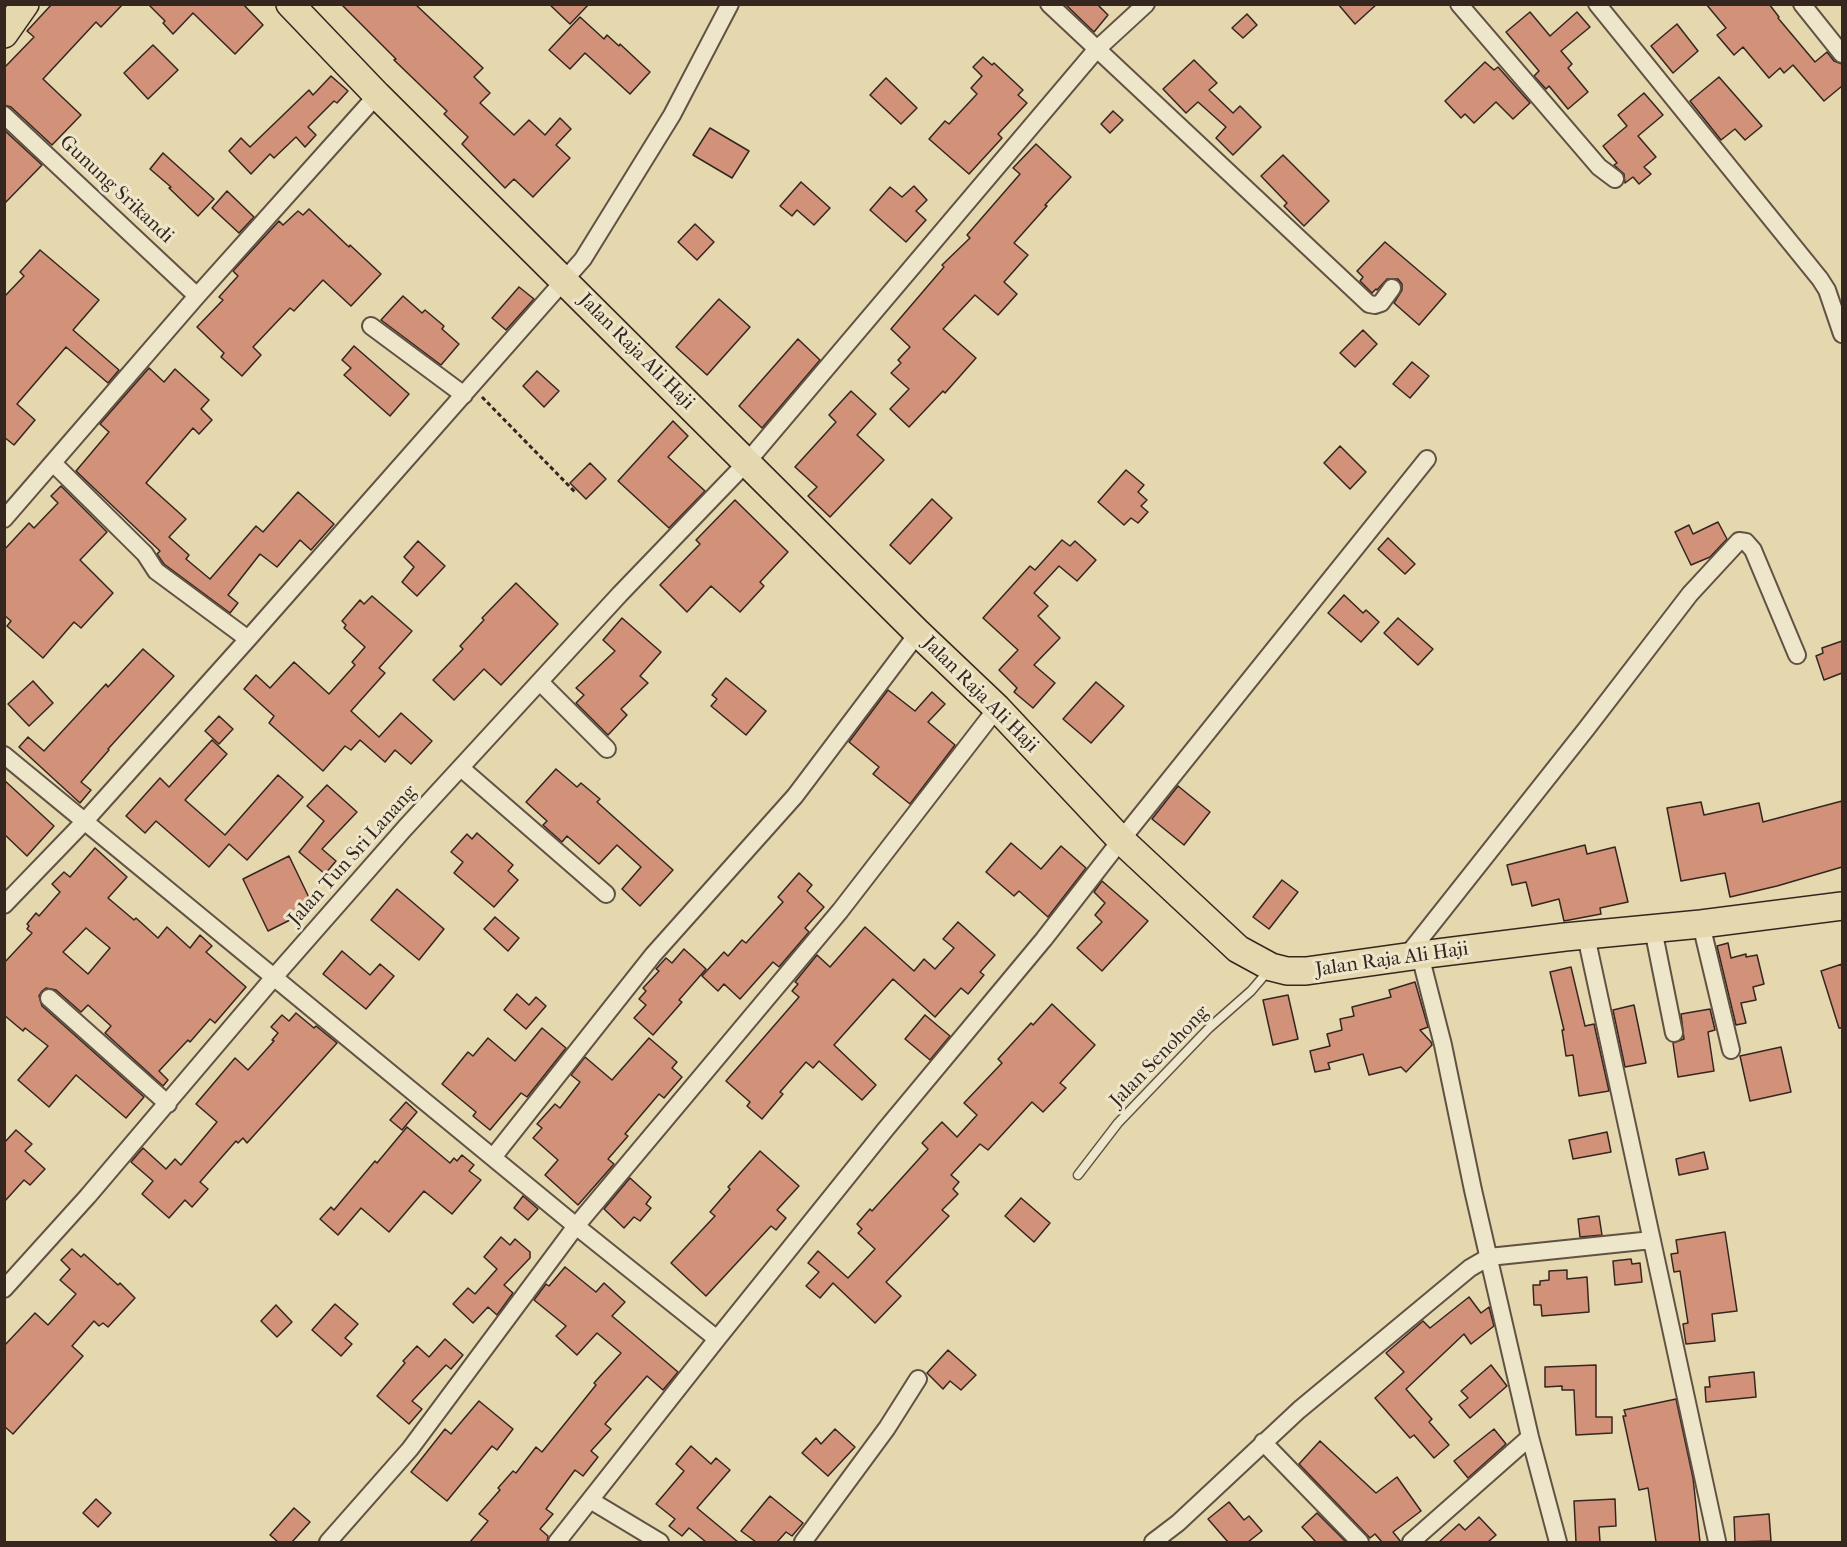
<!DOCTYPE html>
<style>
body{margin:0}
#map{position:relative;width:1847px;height:1547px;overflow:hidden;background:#e5d8af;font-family:"IM FELL French Canon",serif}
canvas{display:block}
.frame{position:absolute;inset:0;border:6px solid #352620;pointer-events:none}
</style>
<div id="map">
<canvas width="1847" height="1547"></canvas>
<div class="frame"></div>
</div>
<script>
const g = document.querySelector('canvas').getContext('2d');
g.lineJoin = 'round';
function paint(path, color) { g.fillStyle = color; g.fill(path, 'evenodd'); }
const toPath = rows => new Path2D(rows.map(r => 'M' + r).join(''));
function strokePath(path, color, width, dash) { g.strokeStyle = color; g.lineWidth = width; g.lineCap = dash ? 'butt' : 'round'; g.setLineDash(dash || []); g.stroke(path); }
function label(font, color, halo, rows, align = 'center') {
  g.font = font + ' "IM FELL French Canon",serif'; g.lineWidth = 6; g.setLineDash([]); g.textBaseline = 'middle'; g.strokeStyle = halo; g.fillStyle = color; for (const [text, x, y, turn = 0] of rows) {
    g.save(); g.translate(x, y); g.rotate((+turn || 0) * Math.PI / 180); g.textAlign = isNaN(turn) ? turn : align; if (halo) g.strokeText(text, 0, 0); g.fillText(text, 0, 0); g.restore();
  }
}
const building = toPath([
 [52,4,123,4,101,27,96,22,43,79,81,115,52,145,11,107,4,105,4,68,34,37,27,31,52,4],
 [148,4,243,4,263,25,235,54,193,13,173,34,163,23,165,21,148,4],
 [341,4,415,4,483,68,474,77,490,93,480,103,514,135,529,120,545,135,560,118,571,129,556,145,570,158,533,197,514,179,505,188,462,144,468,137,444,114,447,111,394,60,396,59,341,4],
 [549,4,589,4,570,24,549,4],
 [1065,4,1097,4,1108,15,1094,32,1065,4],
 [1338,4,1377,4,1355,24,1338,4],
 [1706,4,1769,4,1779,17,1778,18,1815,62,1827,52,1834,61,1842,64,1842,86,1824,101,1793,65,1784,73,1780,68,1769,78,1743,47,1734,55,1717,35,1726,28,1706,4],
 [1530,12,1550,36,1577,12,1590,27,1561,51,1572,64,1568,68,1588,92,1568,109,1549,86,1546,89,1534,76,1539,71,1506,32,1530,12],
 [1247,14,1257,25,1243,38,1232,28,1247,14],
 [580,17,604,39,607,35,619,46,620,44,650,72,630,94,585,53,570,69,549,50,580,17],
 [1677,24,1698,51,1673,73,1651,46,1677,24],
 [153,45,178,70,148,99,124,73,153,45],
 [983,57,992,65,994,63,1023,90,1018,95,1027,103,998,134,1002,138,969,174,929,139,945,121,949,124,977,94,971,88,982,76,973,67,983,57],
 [1194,60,1217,83,1209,90,1233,113,1240,106,1261,127,1233,155,1216,138,1226,127,1198,102,1186,113,1163,89,1194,60],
 [1485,62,1494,70,1498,67,1530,103,1513,119,1496,102,1474,123,1465,114,1461,118,1445,101,1485,62],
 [331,76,348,91,337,103,334,101,308,127,316,135,305,147,296,137,274,158,270,154,251,174,229,151,241,138,250,147,309,90,313,95,331,76],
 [1719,77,1762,126,1745,140,1735,129,1721,140,1690,101,1719,77],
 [886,78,917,108,901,124,870,95,886,78],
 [1644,93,1663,115,1638,136,1656,157,1644,167,1651,174,1639,184,1633,177,1625,183,1624,174,1614,165,1617,163,1603,146,1627,126,1618,115,1644,93],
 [1113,111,1123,120,1110,133,1101,124,1113,111],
 [710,128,749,151,732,178,693,155,710,128],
 [4,130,42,165,4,204,4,130],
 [1036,144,1071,177,1045,205,1047,206,1014,243,1028,255,1004,282,1017,294,998,315,975,295,943,329,976,358,945,393,943,391,909,427,890,409,909,389,891,373,901,363,898,360,910,347,891,329,944,267,942,265,970,238,967,235,1020,174,1013,168,1036,144],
 [163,153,214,199,198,216,169,188,171,187,150,169,163,153],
 [1283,155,1329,201,1304,226,1284,206,1287,203,1261,176,1283,155],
 [801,182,830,208,814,225,797,210,792,216,780,206,801,182],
 [914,186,927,200,916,211,926,220,906,242,870,210,890,187,902,197,914,186],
 [227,191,254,217,239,233,212,208,227,191],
 [309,209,349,247,350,245,381,274,351,306,323,280,294,311,290,308,253,347,261,355,242,376,221,357,224,353,197,327,223,300,219,297,238,276,233,271,279,221,283,225,298,211,303,215,309,209],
 [695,224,714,242,697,260,678,242,695,224],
 [1385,242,1446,294,1419,325,1394,303,1402,290,1402,284,1398,279,1387,279,1377,290,1376,289,1372,293,1360,281,1363,277,1357,271,1385,242],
 [40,250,99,300,73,330,119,370,108,383,66,347,17,404,35,420,14,445,4,437,4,297,24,276,20,272,40,250],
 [519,287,534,299,506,330,492,318,519,287],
 [403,296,422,313,425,310,444,326,442,329,459,344,441,365,381,320,403,296],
 [719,299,750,327,707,375,676,347,719,299],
 [1363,330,1377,344,1355,367,1340,353,1363,330],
 [798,339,820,360,762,428,739,406,798,339],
 [354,346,409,394,390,416,344,375,351,368,342,360,354,346],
 [1412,362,1429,376,1410,398,1393,384,1412,362],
 [149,368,164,382,175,369,209,400,201,409,212,420,199,434,193,428,146,483,186,519,169,537,189,555,186,559,210,579,256,526,263,532,298,492,334,524,311,550,300,540,277,567,260,554,228,595,238,603,230,613,164,564,157,554,160,551,76,471,109,432,100,424,149,368],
 [537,371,559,391,544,407,523,386,537,371],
 [851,391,876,414,857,435,884,460,830,517,808,496,817,487,795,467,836,422,829,415,851,391],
 [673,421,688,436,668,457,705,491,669,528,618,481,673,421],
 [1340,446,1366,472,1350,489,1324,463,1340,446],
 [590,463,606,479,586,499,570,483,590,463],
 [1126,470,1144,485,1138,492,1147,500,1141,506,1148,512,1138,523,1131,518,1124,525,1098,502,1126,470],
 [61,486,107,532,80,560,113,593,81,628,74,622,43,658,7,626,11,621,4,615,4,550,29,523,34,528,58,503,51,496,61,486],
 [932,499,952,518,910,564,890,545,932,499],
 [735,500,788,552,760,582,764,586,740,612,711,586,687,612,660,585,700,544,696,540,735,500],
 [1718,522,1727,539,1710,557,1691,565,1675,532,1689,525,1693,534,1718,522],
 [1388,538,1415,564,1405,574,1378,549,1388,538],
 [1062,540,1070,546,1075,541,1096,560,1077,581,1059,566,1034,593,1048,606,1038,616,1060,638,1034,665,1055,683,1033,708,1014,692,1017,688,999,670,1018,650,983,618,1030,566,1035,570,1062,540],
 [418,541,445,566,417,596,402,582,414,567,404,557,418,541],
 [516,583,558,624,501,685,484,669,454,700,433,680,463,649,460,646,484,620,482,618,516,583],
 [1344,595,1363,613,1366,610,1379,622,1361,642,1328,613,1344,595],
 [372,596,412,631,379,668,385,673,351,711,379,737,401,713,432,741,411,764,395,750,385,762,360,740,351,750,345,746,323,771,269,723,274,716,244,689,256,675,270,688,294,662,329,694,355,665,352,662,365,647,344,628,346,625,342,621,360,600,364,604,372,596],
 [622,618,661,652,640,676,648,683,621,709,627,715,608,735,576,703,584,695,576,688,615,651,603,640,622,618],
 [1398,618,1433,649,1418,665,1384,633,1398,618],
 [1842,641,1842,673,1824,680,1816,656,1823,653,1822,648,1842,641],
 [143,649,174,676,108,749,109,750,81,782,91,790,80,803,19,747,28,737,44,751,106,684,108,687,143,649],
 [726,678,766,711,746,735,711,706,717,699,712,695,726,678],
 [33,681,53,703,29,726,8,704,33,681],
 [1096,682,1124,706,1091,743,1063,719,1096,682],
 [888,690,915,711,932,692,945,704,928,722,955,745,910,804,873,774,879,767,849,742,888,690],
 [219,716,233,729,219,744,205,731,219,716],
 [212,740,227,754,185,800,225,835,278,775,303,797,247,860,229,844,209,867,156,821,145,833,126,816,160,778,169,787,212,740],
 [556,769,577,787,581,783,600,799,597,802,673,870,640,906,622,889,641,867,617,845,599,864,567,836,562,842,543,825,547,821,526,802,556,769],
 [4,780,54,826,27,856,4,834,4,780],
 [327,785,357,812,322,849,336,861,325,874,299,852,324,821,307,806,327,785],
 [1178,786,1210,812,1184,845,1152,819,1178,786],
 [1842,801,1842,867,1777,886,1730,897,1725,873,1681,881,1667,808,1701,802,1704,815,1759,803,1763,822,1842,801],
 [477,833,513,865,508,871,518,880,494,907,454,873,463,862,451,852,467,834,472,839,477,833],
 [1011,843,1041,869,1061,846,1086,868,1048,917,1019,891,1014,896,986,872,1011,843],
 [1585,845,1587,854,1615,847,1628,902,1600,908,1601,914,1564,921,1559,899,1532,906,1526,882,1512,885,1507,865,1585,845],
 [95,848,127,877,108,898,134,920,136,918,158,938,167,927,190,948,200,935,212,946,206,952,246,987,215,1023,210,1019,190,1042,188,1040,159,1071,168,1080,163,1086,105,1033,111,1026,88,1005,81,1012,56,990,46,988,42,991,39,996,42,1006,144,1097,126,1118,76,1075,49,1107,18,1080,48,1046,25,1028,23,1031,4,1015,4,963,32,933,27,929,29,926,27,924,36,913,39,916,60,892,52,884,64,872,70,877,95,848],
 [86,928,110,948,88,974,63,952,86,928],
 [289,856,314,908,268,931,243,879,289,856],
 [799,873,812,885,807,891,824,907,805,928,809,932,779,967,773,962,740,999,724,984,718,991,702,976,724,952,728,956,742,940,746,943,783,902,778,897,799,873],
 [1282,880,1298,892,1269,929,1253,917,1282,880],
 [1102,881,1148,921,1102,971,1077,948,1102,922,1095,915,1105,903,1094,892,1102,881],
 [397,889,444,929,419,960,371,920,397,889],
 [495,917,519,938,508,951,484,929,495,917],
 [958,922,995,955,980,972,984,975,968,994,961,988,935,1017,893,979,834,1045,876,1085,862,1100,819,1061,813,1068,806,1062,780,1092,783,1094,762,1119,747,1106,750,1102,726,1081,799,997,792,991,798,984,795,982,817,955,830,967,865,927,914,971,924,959,935,969,954,948,943,939,958,922],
 [1728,943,1731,958,1746,954,1746,957,1757,955,1764,984,1753,987,1756,1000,1741,1003,1746,1023,1736,1025,1717,946,1728,943],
 [684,949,706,969,679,1000,682,1002,653,1035,634,1018,646,1005,639,999,646,991,643,988,659,971,656,969,666,958,672,963,684,949],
 [342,951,370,975,380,964,394,976,366,1009,323,974,342,951],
 [1842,964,1842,1028,1839,1028,1821,971,1842,964],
 [1571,967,1585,1026,1594,1024,1609,1091,1579,1096,1573,1055,1566,1056,1562,1030,1564,1030,1550,972,1571,967],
 [1415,982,1428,1027,1420,1030,1431,1042,1432,1045,1406,1072,1401,1067,1369,1075,1363,1054,1328,1063,1330,1069,1315,1072,1310,1051,1330,1046,1327,1034,1342,1030,1340,1019,1354,1016,1352,1007,1391,997,1389,990,1415,982],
 [517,994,529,1005,536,997,546,1006,526,1029,504,1010,517,994],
 [1288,995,1298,1039,1273,1045,1263,1000,1288,995],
 [1052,1004,1095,1045,1060,1083,1066,1088,1043,1112,1032,1102,988,1150,980,1144,951,1175,959,1182,953,1189,958,1194,942,1210,949,1216,886,1282,901,1296,875,1323,833,1283,820,1298,806,1286,819,1272,808,1263,818,1251,848,1278,875,1249,858,1233,862,1229,857,1224,870,1209,872,1211,928,1149,922,1143,942,1122,957,1137,977,1115,964,1103,1002,1063,998,1059,1031,1023,1033,1025,1052,1004],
 [1634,1005,1646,1063,1625,1067,1613,1010,1634,1005],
 [1710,1009,1715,1030,1708,1032,1714,1071,1678,1077,1673,1043,1684,1039,1681,1014,1710,1009],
 [296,1013,314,1028,316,1026,337,1043,247,1143,243,1138,238,1143,236,1141,200,1182,208,1189,192,1207,185,1200,169,1218,142,1194,153,1181,131,1162,143,1148,166,1169,175,1159,181,1165,217,1122,196,1104,235,1058,248,1070,274,1041,272,1040,278,1033,271,1027,282,1015,289,1021,296,1013],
 [925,1015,950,1036,930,1060,905,1039,925,1015],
 [542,1028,566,1048,527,1097,521,1093,490,1130,473,1116,476,1112,442,1084,468,1052,473,1056,488,1038,515,1061,542,1028],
 [649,1038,677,1062,672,1068,682,1077,664,1098,659,1094,625,1134,628,1136,608,1159,614,1164,578,1205,545,1175,558,1160,533,1138,542,1128,537,1124,555,1104,560,1108,580,1082,571,1075,585,1057,612,1080,649,1038],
 [1781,1047,1791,1092,1750,1101,1740,1056,1781,1047],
 [406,1102,417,1112,402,1130,390,1120,406,1102],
 [407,1127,450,1163,454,1158,457,1161,462,1155,474,1165,469,1171,481,1180,452,1214,424,1191,389,1232,361,1208,338,1235,320,1219,331,1207,334,1210,375,1161,377,1163,407,1127],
 [16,1130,32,1144,25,1151,45,1169,30,1185,24,1180,4,1202,4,1143,16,1130],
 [1607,1132,1611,1152,1573,1159,1569,1140,1607,1132],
 [760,1151,799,1186,777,1210,786,1218,776,1230,771,1226,706,1296,671,1263,715,1216,710,1212,730,1189,728,1187,760,1151],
 [1704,1152,1708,1169,1679,1175,1676,1159,1704,1152],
 [630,1178,651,1197,646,1204,651,1208,640,1221,634,1217,624,1228,604,1209,630,1178],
 [523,1196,538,1209,528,1220,514,1208,523,1196],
 [1021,1198,1050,1223,1034,1242,1005,1216,1021,1198],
 [1599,1216,1602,1235,1580,1237,1578,1219,1599,1216],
 [1725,1232,1737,1311,1712,1314,1715,1341,1686,1344,1683,1324,1688,1323,1680,1271,1674,1272,1671,1254,1678,1253,1676,1240,1725,1232],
 [501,1237,510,1245,515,1239,530,1252,530,1258,504,1285,513,1293,497,1315,488,1307,473,1323,453,1304,468,1288,475,1294,497,1269,484,1257,501,1237],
 [72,1249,81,1257,84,1254,118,1285,120,1283,135,1298,108,1327,103,1323,99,1326,94,1321,72,1346,83,1356,13,1434,4,1426,4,1346,35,1313,48,1325,76,1294,60,1280,70,1269,61,1260,72,1249],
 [1631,1259,1632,1264,1640,1263,1642,1282,1615,1285,1613,1261,1631,1259],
 [565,1267,596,1292,604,1283,625,1302,612,1316,678,1372,663,1390,647,1376,605,1424,611,1429,591,1451,598,1457,583,1476,575,1470,546,1509,553,1514,540,1529,548,1536,547,1542,470,1542,488,1521,479,1514,500,1490,498,1488,513,1471,516,1473,536,1447,542,1452,596,1385,594,1383,621,1353,597,1333,577,1355,556,1336,566,1326,534,1300,546,1284,549,1286,565,1267],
 [1567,1270,1567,1279,1587,1277,1589,1312,1542,1316,1541,1305,1534,1305,1533,1285,1540,1285,1540,1281,1549,1280,1549,1271,1567,1270],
 [1469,1297,1481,1313,1489,1307,1494,1326,1471,1344,1464,1334,1406,1389,1432,1419,1429,1422,1449,1445,1434,1458,1414,1435,1410,1438,1375,1398,1404,1372,1386,1353,1423,1321,1430,1328,1469,1297],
 [335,1304,358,1324,345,1338,352,1344,341,1356,312,1330,335,1304],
 [276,1305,292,1322,277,1337,261,1321,276,1305],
 [445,1339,463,1355,451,1369,446,1365,412,1401,422,1409,409,1424,377,1396,405,1363,403,1361,417,1346,429,1357,445,1339],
 [948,1350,976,1375,961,1390,950,1381,943,1389,927,1373,948,1350],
 [1491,1365,1507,1386,1470,1418,1459,1405,1468,1398,1461,1391,1491,1365],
 [1596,1365,1596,1417,1612,1417,1612,1433,1576,1435,1574,1390,1562,1390,1562,1386,1545,1387,1545,1367,1596,1365],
 [1754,1372,1756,1397,1706,1402,1705,1387,1710,1387,1709,1377,1754,1372],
 [1676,1399,1693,1478,1700,1542,1656,1542,1648,1488,1639,1490,1623,1416,1626,1416,1624,1410,1676,1399],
 [479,1401,513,1429,497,1450,492,1446,447,1501,411,1472,445,1429,451,1434,479,1401],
 [835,1429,855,1447,828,1476,802,1453,816,1438,821,1444,835,1429],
 [1494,1429,1506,1444,1468,1478,1454,1461,1494,1429],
 [1320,1441,1376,1493,1397,1477,1421,1511,1393,1532,1401,1542,1382,1542,1375,1534,1370,1538,1299,1464,1320,1441],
 [691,1446,711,1464,716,1458,730,1470,697,1508,738,1542,706,1542,689,1528,682,1536,669,1526,675,1519,656,1504,684,1471,676,1464,691,1446],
 [770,1496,803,1523,792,1536,786,1532,777,1542,756,1542,741,1531,770,1496],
 [96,1499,111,1513,98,1527,83,1513,96,1499],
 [1615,1499,1616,1526,1599,1527,1600,1542,1576,1542,1574,1501,1615,1499],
 [1229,1502,1244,1520,1249,1516,1262,1531,1248,1542,1228,1542,1208,1519,1229,1502],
 [294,1508,310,1522,292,1542,278,1542,270,1535,294,1508],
 [1317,1513,1346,1542,1316,1542,1302,1527,1317,1513],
 [1769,1514,1771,1541,1735,1542,1734,1517,1769,1514],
 [1479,1517,1496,1535,1488,1542,1439,1542,1459,1524,1465,1530,1479,1517]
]);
paint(building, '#d2927a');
strokePath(building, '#352620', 1.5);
const lane = toPath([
 [1078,1175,1118,1123,1209,1028,1251,991,1269,970]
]);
const street = toPath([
 [1049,4,1369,304,1375,305,1381,303,1392,288],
 [1459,4,1599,167,1615,179],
 [1597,4,1820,279,1827,290,1842,334],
 [1802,4,1842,54],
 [4,115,197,296],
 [371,326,464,395],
 [53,463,145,554,156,571,248,639],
 [4,519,197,296,377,95],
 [540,682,607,749],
 [4,755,576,1226,717,1339],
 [461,768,606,894],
 [4,905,84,822,248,639,583,259,672,115,730,4],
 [1701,924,1731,1050],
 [1653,929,1674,1033],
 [1586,936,1717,1541],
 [1420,955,1443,1045,1473,1190,1530,1437,1558,1542],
 [1405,958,1587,728,1690,594,1739,541,1746,542,1753,550,1797,655],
 [49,998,168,1104],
 [494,1156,653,955,795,796,918,633],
 [4,1289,88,1196,275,976,405,828,620,594,747,462,1096,50,1146,4],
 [1263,1442,1360,1542],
 [590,1500,660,1542],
 [328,1542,410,1449,576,1226,840,911,997,708],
 [557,1542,717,1339,885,1130,1044,939,1121,840,1427,459],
 [803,1542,887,1428,918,1379],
 [1153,1542,1178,1523,1299,1410,1470,1268,1489,1257,1652,1240],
 [1411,1542,1530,1437]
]);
const primary = toPath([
 [290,4,377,95,564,281,918,633,997,708,1121,840,1238,949,1271,967,1287,971,1306,971,1420,955,1565,937,1701,924,1842,906],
 [4,34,25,4]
]);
strokePath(lane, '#615244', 11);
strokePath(street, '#615244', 20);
strokePath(primary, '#352620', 30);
strokePath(toPath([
 [482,397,575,492]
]), '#352620', 3, [4.5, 3]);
strokePath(lane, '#eee6cb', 8);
strokePath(street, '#eee6cb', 16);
strokePath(primary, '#e5d8af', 27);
label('20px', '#352620', '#eee6cb', [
 ["Gunung Srikandi",116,190,43],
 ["Jalan Raja Ali Haji",636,352,45],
 ["Jalan Raja Ali Haji",980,695,45],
 ["Jalan Tun Sri Lanang",353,856,-48],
 ["Jalan Raja Ali Haji",1392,960,-8],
 ["Jalan Senohong",1160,1057,-46]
]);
</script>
